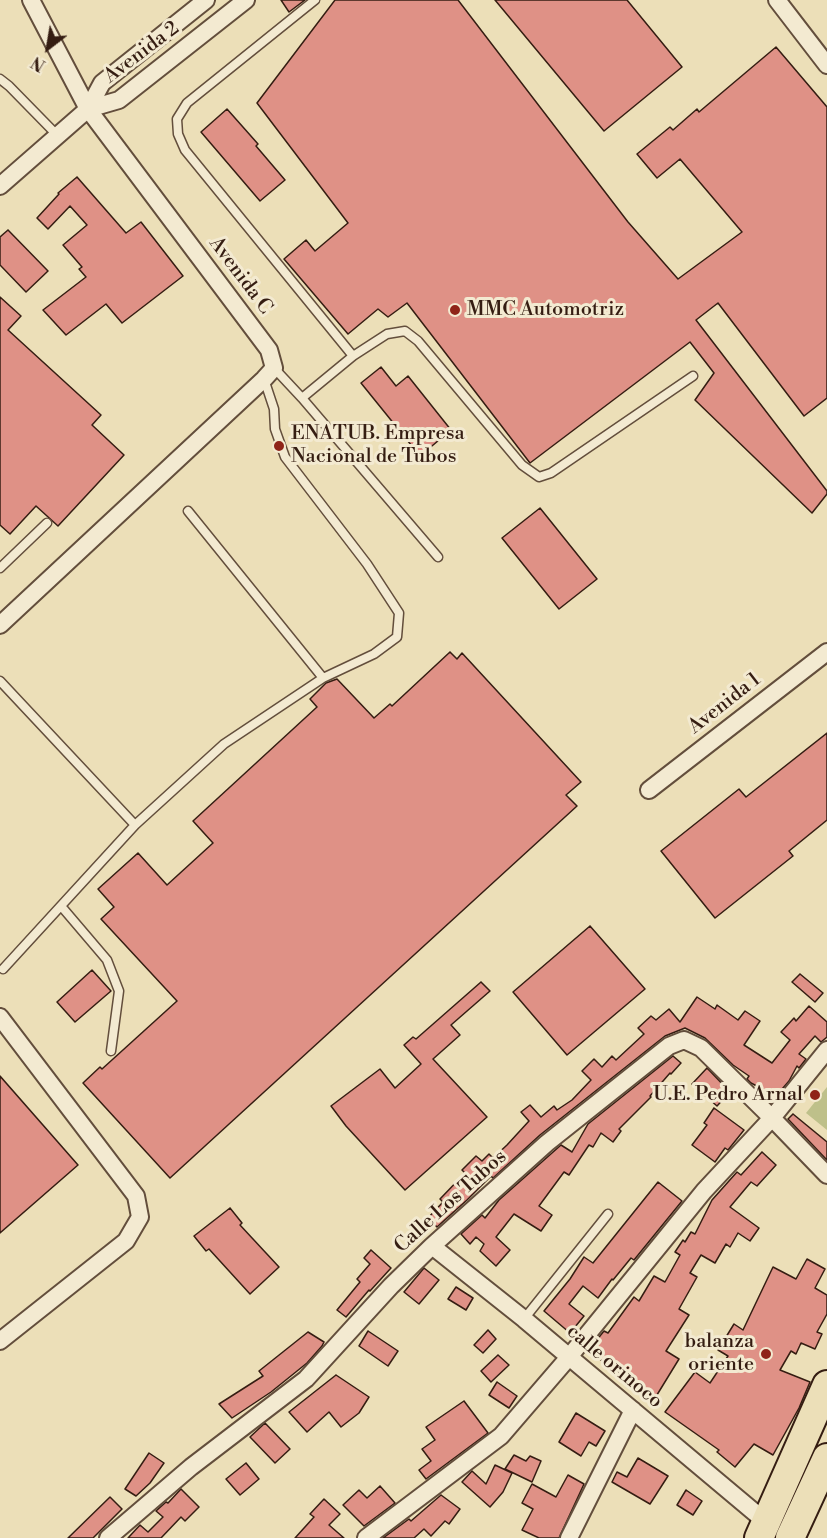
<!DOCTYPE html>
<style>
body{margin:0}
#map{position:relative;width:827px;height:1538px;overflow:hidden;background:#ecdfb8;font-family:"Libre Bodoni",serif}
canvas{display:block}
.north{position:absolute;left:18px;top:18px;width:60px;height:60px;-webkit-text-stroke:4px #f3ead1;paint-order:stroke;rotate:211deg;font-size:16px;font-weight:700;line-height:24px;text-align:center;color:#351d12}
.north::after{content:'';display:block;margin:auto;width:21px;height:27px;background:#351d12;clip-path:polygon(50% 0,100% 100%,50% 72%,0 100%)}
</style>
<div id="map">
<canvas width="827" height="1538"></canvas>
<div class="north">N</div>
</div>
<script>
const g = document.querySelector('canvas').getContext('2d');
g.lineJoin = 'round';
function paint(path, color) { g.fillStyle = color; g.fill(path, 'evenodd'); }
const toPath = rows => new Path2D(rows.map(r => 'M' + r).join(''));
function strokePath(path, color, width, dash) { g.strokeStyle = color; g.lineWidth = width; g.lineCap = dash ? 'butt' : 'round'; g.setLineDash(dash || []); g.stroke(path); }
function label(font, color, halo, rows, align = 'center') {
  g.font = font + ' "Libre Bodoni",serif'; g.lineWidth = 6; g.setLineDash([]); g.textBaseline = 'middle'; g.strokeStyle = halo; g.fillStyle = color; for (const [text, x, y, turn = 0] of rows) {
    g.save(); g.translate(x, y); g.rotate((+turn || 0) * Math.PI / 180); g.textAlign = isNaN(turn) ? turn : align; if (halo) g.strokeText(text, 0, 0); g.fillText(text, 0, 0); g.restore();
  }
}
paint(toPath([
 [827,1087,827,1130,806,1113]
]), '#bec08a');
const building = toPath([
 [281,0,305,0,289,12,281,0],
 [335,0,458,0,628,222,678,279,742,232,680,159,657,178,637,154,670,127,673,130,697,109,699,112,776,47,827,107,827,398,804,416,718,303,696,320,827,491,827,494,812,513,695,400,714,373,690,342,530,463,407,303,388,317,378,309,348,334,284,259,306,240,315,251,348,223,257,103,335,0],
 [495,0,627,0,682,67,604,131,495,0],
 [227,109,258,144,256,146,285,180,260,201,201,132,227,109],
 [77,177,126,233,141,222,183,276,122,323,106,304,66,335,43,310,86,277,79,269,82,267,63,245,87,225,70,206,48,229,37,218,59,194,58,193,77,177],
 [8,230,48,271,26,292,0,265,0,237,8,230],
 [0,297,21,316,8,330,101,415,92,425,124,455,58,526,36,506,10,534,0,525,0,297],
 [381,367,396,386,408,376,451,430,420,456,361,383,381,367],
 [540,508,597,579,559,609,502,538,540,508],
 [450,652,457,659,462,653,581,782,566,795,577,806,170,1178,83,1083,100,1067,102,1069,177,1001,101,919,114,907,98,889,138,853,167,885,213,843,193,821,317,707,310,699,326,683,337,679,374,718,390,704,392,706,450,652],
 [827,733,827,820,789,851,793,856,715,918,661,851,739,789,746,797,827,733],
 [590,926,645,989,567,1055,513,992,590,926],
 [92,970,111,991,75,1022,57,1002,92,970],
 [800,974,823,993,815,1002,792,982,800,974],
 [481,982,490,991,451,1025,460,1035,433,1059,487,1117,405,1190,346,1126,331,1106,380,1069,395,1088,421,1064,404,1045,413,1037,416,1039,481,982],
 [697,997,715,1009,717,1005,738,1020,745,1011,760,1021,744,1045,772,1063,790,1040,781,1032,794,1018,796,1021,809,1006,827,1022,827,1037,821,1042,815,1036,799,1054,806,1059,799,1068,797,1066,789,1081,776,1096,751,1083,747,1079,749,1076,733,1065,705,1038,685,1028,665,1036,540,1135,493,1178,491,1176,467,1200,437,1227,428,1218,443,1202,440,1199,465,1173,462,1170,476,1156,482,1161,489,1154,493,1158,507,1145,529,1121,521,1112,530,1105,541,1117,554,1106,557,1110,572,1100,591,1080,582,1071,594,1059,602,1067,612,1056,616,1060,644,1034,638,1028,651,1016,656,1020,669,1009,680,1022,697,997],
 [673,1056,681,1063,671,1074,670,1073,650,1096,651,1097,619,1129,621,1131,613,1142,601,1133,593,1147,589,1145,569,1175,564,1172,539,1206,552,1215,541,1231,514,1214,496,1237,510,1250,496,1266,480,1251,484,1244,476,1237,470,1244,461,1234,482,1215,485,1218,499,1200,561,1145,572,1152,588,1124,673,1056],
 [707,1068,730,1092,717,1106,692,1084,707,1068],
 [0,1076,78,1165,0,1233,0,1076],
 [714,1108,744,1130,728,1150,725,1148,715,1162,692,1145,707,1125,704,1123,714,1108],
 [793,1114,827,1142,827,1160,788,1119,793,1114],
 [762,1152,776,1165,757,1186,751,1182,730,1207,759,1228,750,1241,738,1233,730,1247,726,1244,715,1263,701,1255,690,1273,697,1277,679,1309,689,1315,666,1351,679,1359,652,1403,643,1393,629,1384,631,1381,617,1371,619,1370,587,1352,604,1331,608,1333,634,1297,639,1301,654,1276,665,1282,680,1255,675,1252,683,1240,685,1242,691,1232,695,1234,712,1200,737,1172,741,1175,762,1152],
 [658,1182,682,1201,634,1260,631,1258,613,1280,612,1279,598,1298,583,1286,569,1304,584,1316,570,1333,544,1311,570,1279,584,1257,593,1263,658,1182],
 [230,1208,242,1223,240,1225,279,1267,250,1294,209,1249,206,1251,194,1236,230,1208],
 [371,1250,391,1268,370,1291,369,1290,346,1317,337,1310,360,1282,357,1279,370,1264,364,1258,371,1250],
 [807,1259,825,1269,815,1288,827,1295,827,1314,817,1332,822,1334,815,1349,801,1343,796,1354,791,1351,780,1370,810,1382,799,1408,773,1455,754,1444,735,1467,717,1452,719,1450,665,1412,695,1372,710,1383,728,1356,718,1350,734,1324,743,1330,773,1267,796,1279,807,1259],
 [424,1268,439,1280,419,1304,404,1292,424,1268],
 [456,1287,473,1298,466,1310,448,1299,456,1287],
 [488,1330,496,1339,483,1353,474,1345,488,1330],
 [368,1331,398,1351,388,1366,359,1346,368,1331],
 [308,1332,324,1342,322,1346,307,1363,271,1392,232,1418,219,1404,263,1376,259,1371,308,1332],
 [498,1355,509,1365,491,1382,481,1371,498,1355],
 [336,1375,369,1397,359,1413,341,1427,329,1412,307,1432,289,1412,336,1375],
 [497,1382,517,1396,509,1408,489,1395,497,1382],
 [464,1401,488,1433,426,1479,419,1470,431,1461,422,1449,435,1440,426,1427,464,1401],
 [576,1413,605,1431,596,1446,589,1442,581,1456,559,1442,576,1413],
 [265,1423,290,1449,275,1463,250,1437,265,1423],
 [149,1453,164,1463,150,1483,136,1496,125,1489,149,1453],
 [514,1455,526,1461,530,1456,541,1461,532,1482,505,1469,514,1455],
 [638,1458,668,1476,650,1504,612,1482,617,1472,627,1477,638,1458],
 [246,1463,259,1479,240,1495,226,1479,246,1463],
 [495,1465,512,1473,503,1492,490,1507,462,1482,472,1471,486,1484,495,1465],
 [568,1475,584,1484,559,1538,539,1538,522,1530,533,1509,522,1503,532,1484,556,1497,568,1475],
 [380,1486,395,1503,364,1526,343,1505,359,1490,367,1498,380,1486],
 [181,1489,199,1507,185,1521,181,1517,161,1538,128,1538,140,1525,148,1532,163,1517,156,1511,166,1502,168,1503,181,1489],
 [686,1490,702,1501,693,1515,677,1505,686,1490],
 [441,1495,460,1509,449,1524,445,1521,431,1536,424,1529,414,1538,383,1538,409,1519,411,1521,441,1495],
 [110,1497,122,1509,93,1538,68,1538,110,1497],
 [324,1499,340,1514,329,1525,344,1538,295,1538,314,1517,310,1514,324,1499]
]);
paint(building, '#df9186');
strokePath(building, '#351d12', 1.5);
const lane = toPath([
 [315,0,187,103,177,119,178,134,185,150,353,356],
 [0,79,9,86,57,135],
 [274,368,302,398,438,557],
 [302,398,353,356,387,334,405,331,418,341,522,465,539,477,551,473,693,376],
 [188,511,323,678],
 [0,568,47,523],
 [0,681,135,825],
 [61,906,107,960,119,991,111,1051],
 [3,969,135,825,224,744,323,678,374,654,397,637,399,613,367,564,285,457,275,429,274,409,264,379],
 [524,1319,608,1214]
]);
const street = toPath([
 [777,0,827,65],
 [88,109,119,100,246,0],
 [0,186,88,109,102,83,206,0],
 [0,625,264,379,274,368,269,350,88,109,31,0],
 [649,790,827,652],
 [0,1017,136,1196,140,1217,126,1241,0,1341],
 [432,1246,524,1319,766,1522],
 [108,1538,191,1467,306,1379,391,1286,432,1246,547,1143,669,1046,684,1040,701,1048,772,1118,827,1175],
 [366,1538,501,1436,569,1357,704,1191,772,1118,827,1050],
 [569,1538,633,1410]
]);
const highway = toPath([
 [759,1538,827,1385],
 [790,1538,827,1458]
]);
strokePath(lane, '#634e3c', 11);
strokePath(street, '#634e3c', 20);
strokePath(highway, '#351d12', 32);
strokePath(lane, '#f3ead1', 8);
strokePath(street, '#f3ead1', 16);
strokePath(highway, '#ecdfb8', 28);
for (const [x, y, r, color] of [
 [455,310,6,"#8f2418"],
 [279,446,6,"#8f2418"],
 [815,1095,6,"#8f2418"],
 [766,1354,6,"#8f2418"]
]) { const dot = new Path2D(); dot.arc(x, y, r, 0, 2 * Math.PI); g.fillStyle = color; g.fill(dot); strokePath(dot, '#f3ead1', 2); }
label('20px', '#351d12', '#f3ead1', [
 ["Avenida 2",142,53,-37],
 ["Avenida C",240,276,53],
 ["Avenida 1",725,704,-38],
 ["Calle Los Tubos",451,1202,-42],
 ["calle orinoco",614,1367,40]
]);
label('20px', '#351d12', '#f3ead1', [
 ["MMC Automotriz",467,310],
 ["ENATUB. Empresa",291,434],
 ["Nacional de Tubos",291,457],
 ["U.E. Pedro Arnal",803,1095,"right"],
 ["balanza",754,1342,"right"],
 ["oriente",754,1365,"right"]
], 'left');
</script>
